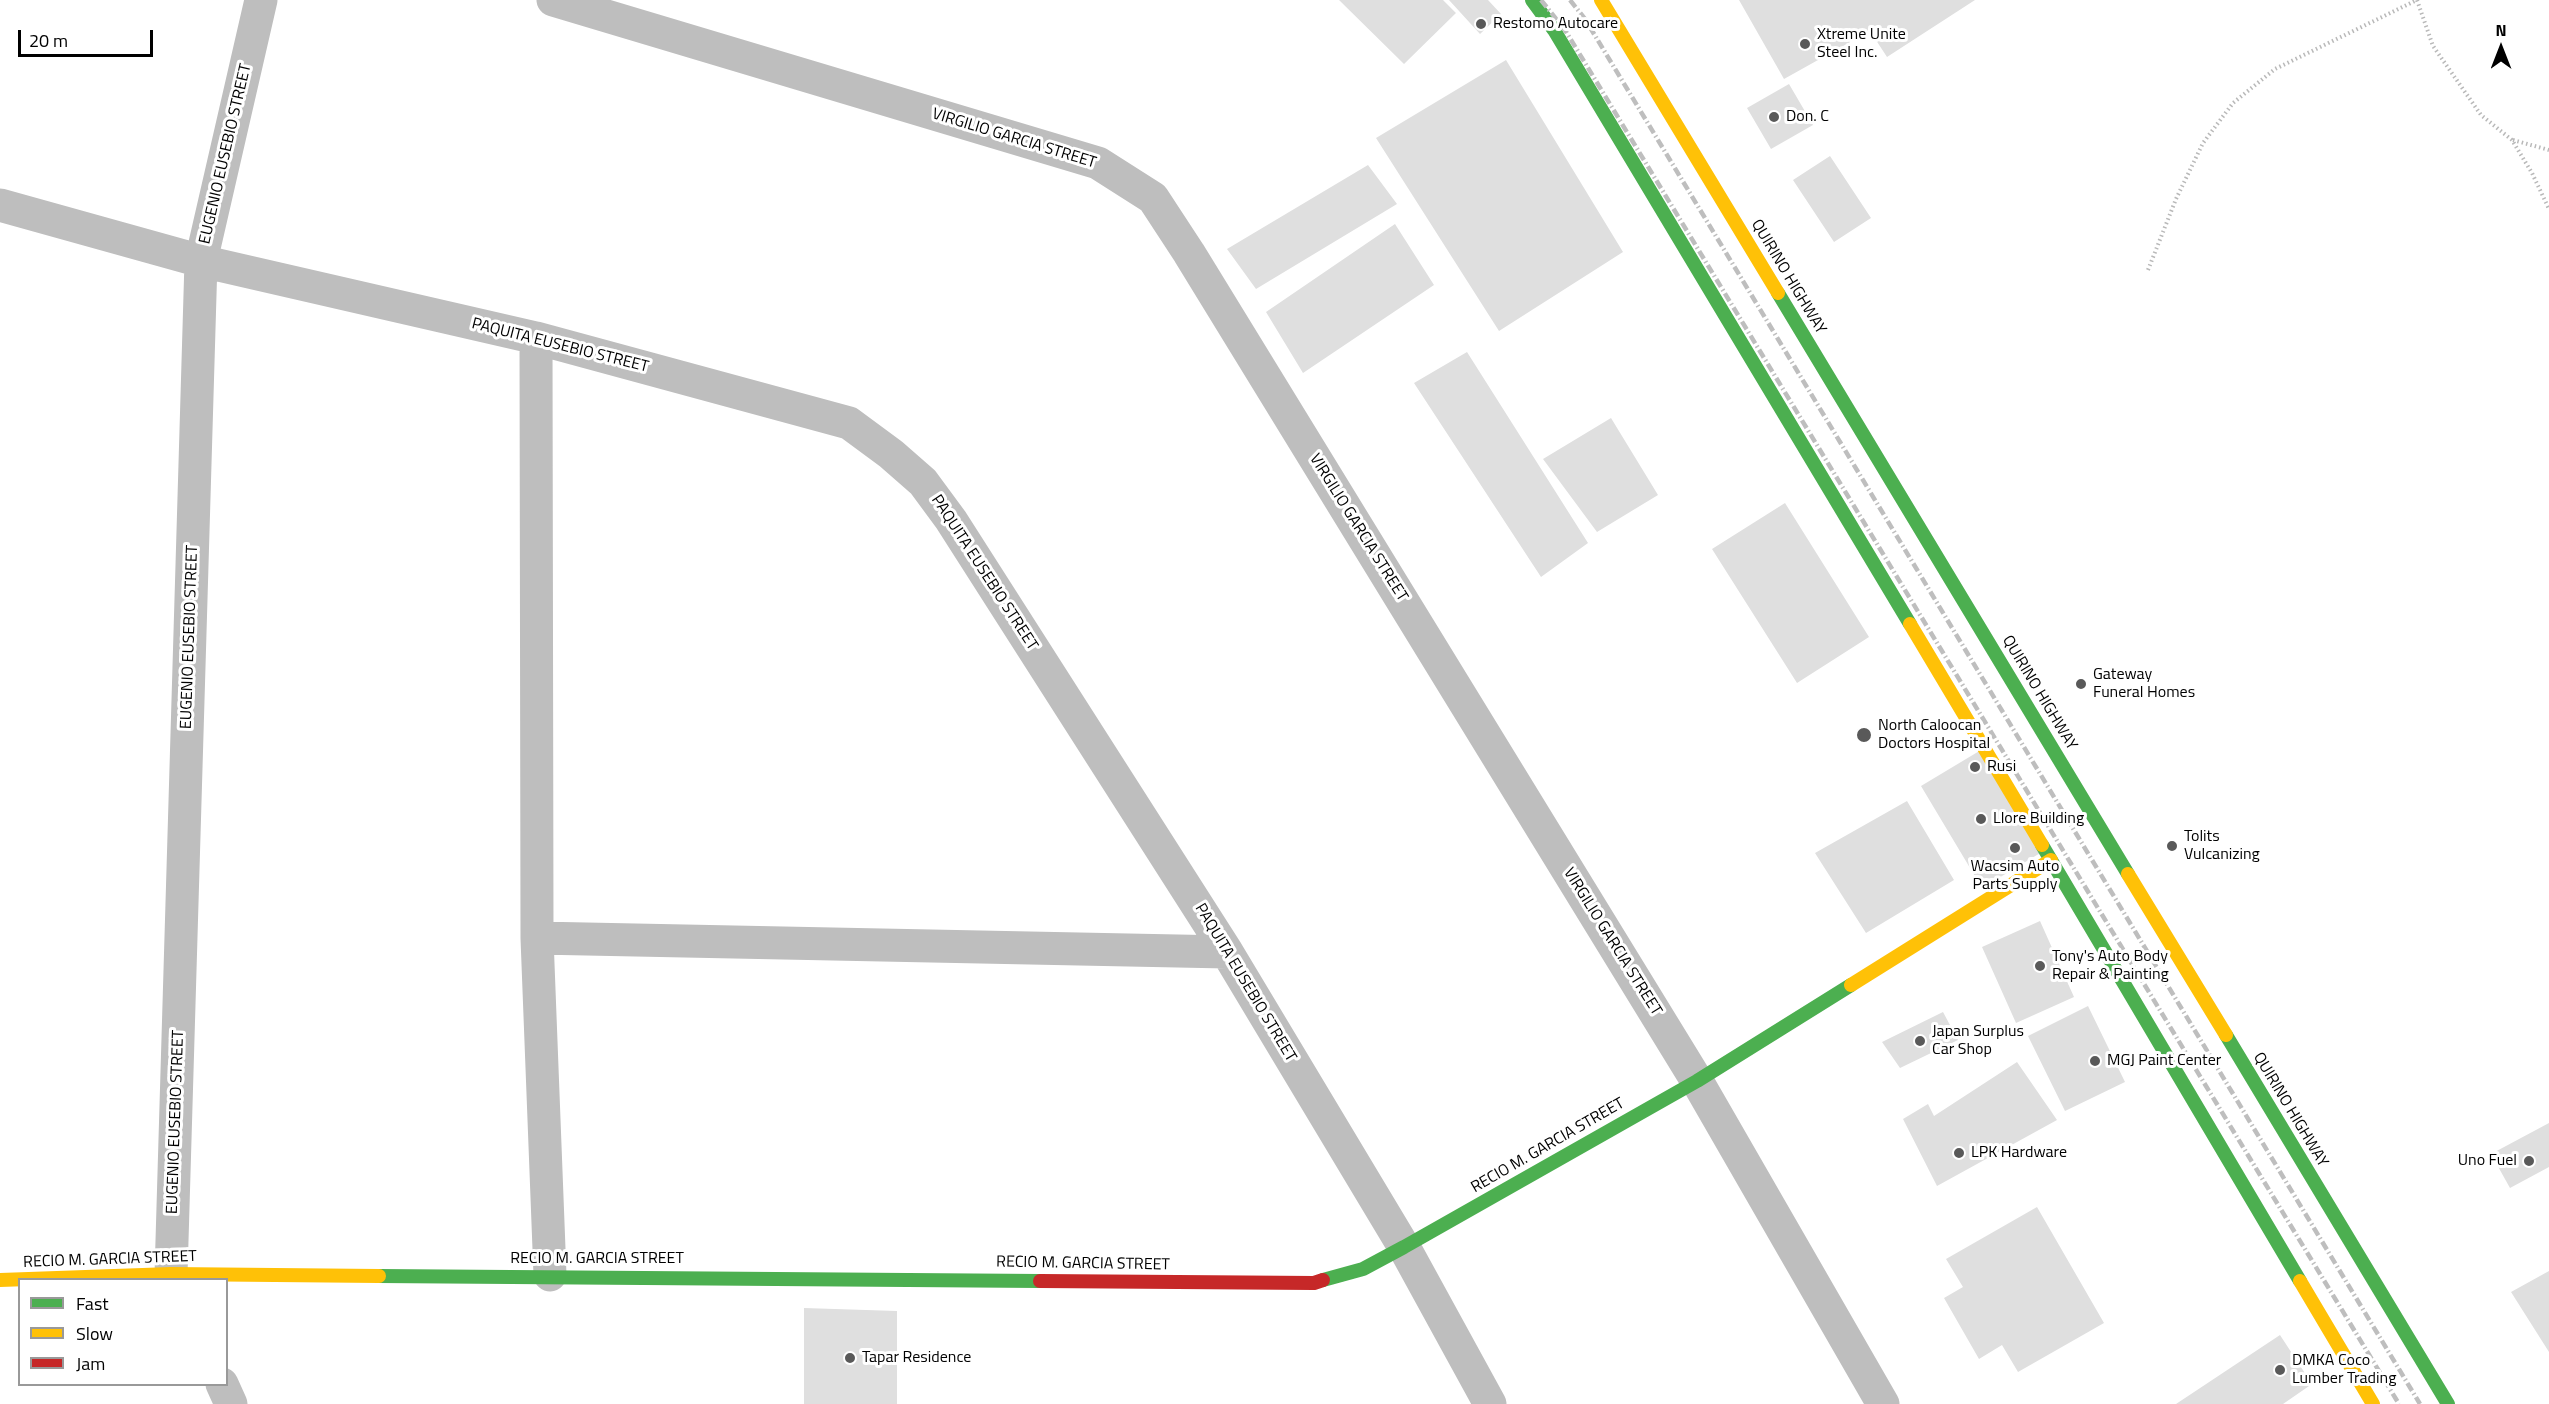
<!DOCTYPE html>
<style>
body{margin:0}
#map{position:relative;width:2549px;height:1404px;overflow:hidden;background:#fff;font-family:"Titillium Web",sans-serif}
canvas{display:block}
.legend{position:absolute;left:18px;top:1278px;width:210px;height:108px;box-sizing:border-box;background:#fff;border:2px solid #999;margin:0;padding:8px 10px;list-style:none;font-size:18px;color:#000}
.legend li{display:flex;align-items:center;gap:12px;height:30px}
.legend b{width:30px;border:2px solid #999}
.north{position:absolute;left:2471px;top:18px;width:60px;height:60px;-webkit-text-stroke:4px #fff;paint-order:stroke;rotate:0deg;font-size:16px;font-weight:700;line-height:24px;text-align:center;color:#000}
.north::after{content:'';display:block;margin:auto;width:21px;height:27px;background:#000;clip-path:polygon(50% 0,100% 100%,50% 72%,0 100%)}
.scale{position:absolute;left:18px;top:30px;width:135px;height:27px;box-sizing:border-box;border:3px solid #000;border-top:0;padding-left:8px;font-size:18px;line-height:21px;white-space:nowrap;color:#000;-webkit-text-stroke:4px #fff;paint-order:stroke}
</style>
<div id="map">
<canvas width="2549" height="1404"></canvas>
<ul class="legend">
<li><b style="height:8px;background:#4caf50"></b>Fast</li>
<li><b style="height:8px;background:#ffc107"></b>Slow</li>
<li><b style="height:8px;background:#c62828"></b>Jam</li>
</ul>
<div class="north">N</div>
<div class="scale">20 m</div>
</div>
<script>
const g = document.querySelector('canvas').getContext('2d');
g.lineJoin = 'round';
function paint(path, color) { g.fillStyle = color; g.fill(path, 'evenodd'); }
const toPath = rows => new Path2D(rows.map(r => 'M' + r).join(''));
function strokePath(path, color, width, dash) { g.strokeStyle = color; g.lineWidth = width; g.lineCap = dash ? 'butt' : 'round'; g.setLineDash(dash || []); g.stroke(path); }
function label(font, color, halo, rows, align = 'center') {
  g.font = font + ' "Titillium Web",sans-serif'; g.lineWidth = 6; g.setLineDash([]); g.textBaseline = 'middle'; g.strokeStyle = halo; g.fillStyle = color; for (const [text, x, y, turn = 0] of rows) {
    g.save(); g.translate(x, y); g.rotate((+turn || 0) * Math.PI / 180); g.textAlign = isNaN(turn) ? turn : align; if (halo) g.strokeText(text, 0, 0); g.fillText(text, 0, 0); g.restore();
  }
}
paint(toPath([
 [1339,0,1443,0,1456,13,1404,64],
 [1449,0,1488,0,1501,14,1480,34],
 [1739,0,1975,0,1887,57,1870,31,1784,79],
 [1506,60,1623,252,1499,331,1376,138],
 [1789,84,1813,125,1771,149,1747,108],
 [1830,156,1871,218,1834,242,1793,180],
 [1368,165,1397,204,1256,289,1227,249],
 [1395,224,1434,285,1303,373,1266,312],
 [1467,352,1588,543,1541,577,1414,383],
 [1611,418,1658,495,1597,532,1543,459],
 [1785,503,1869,637,1797,683,1712,549],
 [1981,750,2042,852,1982,888,1921,786],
 [1907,801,1954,880,1866,933,1815,853],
 [2040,921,2074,997,2016,1023,1982,947],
 [2088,1006,2125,1082,2065,1111,2028,1036],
 [1943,1012,1958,1040,1900,1068,1882,1042],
 [2017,1062,2057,1120,1937,1186,1903,1119,1928,1104,1934,1116],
 [2549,1123,2549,1167,2510,1188,2491,1154],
 [2037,1207,2104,1323,2018,1372,2002,1345,1979,1359,1944,1298,1963,1287,1946,1259],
 [2549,1271,2549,1352,2511,1292],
 [804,1308,897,1311,897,1404,804,1404],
 [2280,1335,2312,1384,2283,1404,2176,1404]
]), '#dfdfdf');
strokePath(toPath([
 [2513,140,2549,150],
 [2148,270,2176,199,2203,143,2233,103,2275,69,2417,0,2433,46,2481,115,2512,140,2532,173,2549,209]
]), '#b9b9b9', 4, [1.5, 3]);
strokePath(toPath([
 [553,0,1098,163,1153,198,1189,253,1697,1081,1883,1404],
 [0,205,201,261,536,338,849,423,891,454,923,482,951,520,1227,952,1404,1247,1490,1404],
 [536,338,537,938,550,1275],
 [537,938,1227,952],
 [174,1280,171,1274,201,261,261,0],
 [222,1384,231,1404]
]), '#bebebe', 33);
strokePath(toPath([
 [1532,0,1554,30,1910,624],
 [1778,293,2128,874],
 [2042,845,2300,1281],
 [2226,1035,2448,1404],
 [379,1276,1040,1281],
 [1323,1280,1363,1269,1404,1247,1697,1081,1851,985]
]), '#4caf50', 14);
strokePath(toPath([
 [1601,0,1778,293],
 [1910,624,2042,845],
 [2128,874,2226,1035],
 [1851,985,2051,860],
 [0,1280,171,1274,379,1276],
 [2300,1281,2373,1404]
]), '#ffc107', 14);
strokePath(toPath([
 [1040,1281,1314,1283,1323,1280]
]), '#c62828', 14);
strokePath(toPath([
 [1541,0,1565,30,2399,1404],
 [1570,0,1585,19,2420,1404]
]), '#bebebe', 4.5, [9, 3, 1.5, 3]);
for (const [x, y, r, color] of [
 [1481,24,6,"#595959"],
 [1805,44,6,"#595959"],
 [1774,117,6,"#595959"],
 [2081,684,6,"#595959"],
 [1864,735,8,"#595959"],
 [1975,767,6,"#595959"],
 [1981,819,6,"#595959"],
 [2172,846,6,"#595959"],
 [2015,848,6,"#595959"],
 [2040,966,6,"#595959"],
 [1920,1041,6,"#595959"],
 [2095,1061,6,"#595959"],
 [1959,1153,6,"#595959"],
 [2529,1161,6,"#595959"],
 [850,1358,6,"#595959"],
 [2280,1370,6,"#595959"]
]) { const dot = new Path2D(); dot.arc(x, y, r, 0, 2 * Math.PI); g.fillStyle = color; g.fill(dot); strokePath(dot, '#fff', 2); }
label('16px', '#000', '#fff', [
 ["Restomo Autocare",1493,24],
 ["Xtreme Unite",1817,35],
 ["Steel Inc.",1817,53],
 ["Don. C",1786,117],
 ["Gateway",2093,675],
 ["Funeral Homes",2093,693],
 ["North Caloocan",1878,726],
 ["Doctors Hospital",1878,744],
 ["Rusi",1987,767],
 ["Llore Building",1993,819],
 ["Tolits",2184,837],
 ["Vulcanizing",2184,855],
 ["Wacsim Auto",2015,867,"center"],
 ["Parts Supply",2015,885,"center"],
 ["Tony's Auto Body",2052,957],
 ["Repair & Painting",2052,975],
 ["Japan Surplus",1932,1032],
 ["Car Shop",1932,1050],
 ["MGJ Paint Center",2107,1061],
 ["LPK Hardware",1971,1153],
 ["Uno Fuel",2517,1161,"right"],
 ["Tapar Residence",862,1358],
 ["DMKA Coco",2292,1361],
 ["Lumber Trading",2292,1379]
], 'left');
label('16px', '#000', '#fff', [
 ["VIRGILIO GARCIA STREET",1014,139,17],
 ["EUGENIO EUSEBIO STREET",226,154,-77],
 ["QUIRINO HIGHWAY",1788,277,59],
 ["PAQUITA EUSEBIO STREET",560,346,14],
 ["VIRGILIO GARCIA STREET",1358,528,58],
 ["PAQUITA EUSEBIO STREET",984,573,57],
 ["EUGENIO EUSEBIO STREET",190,637,-88],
 ["QUIRINO HIGHWAY",2039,693,59],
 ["VIRGILIO GARCIA STREET",1612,942,58],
 ["PAQUITA EUSEBIO STREET",1245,983,59],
 ["QUIRINO HIGHWAY",2290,1110,59],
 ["EUGENIO EUSEBIO STREET",176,1122,-88],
 ["RECIO M. GARCIA STREET",1548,1146,-30],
 ["RECIO M. GARCIA STREET",597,1259],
 ["RECIO M. GARCIA STREET",110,1260,-2],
 ["RECIO M. GARCIA STREET",1083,1264,1]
]);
</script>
